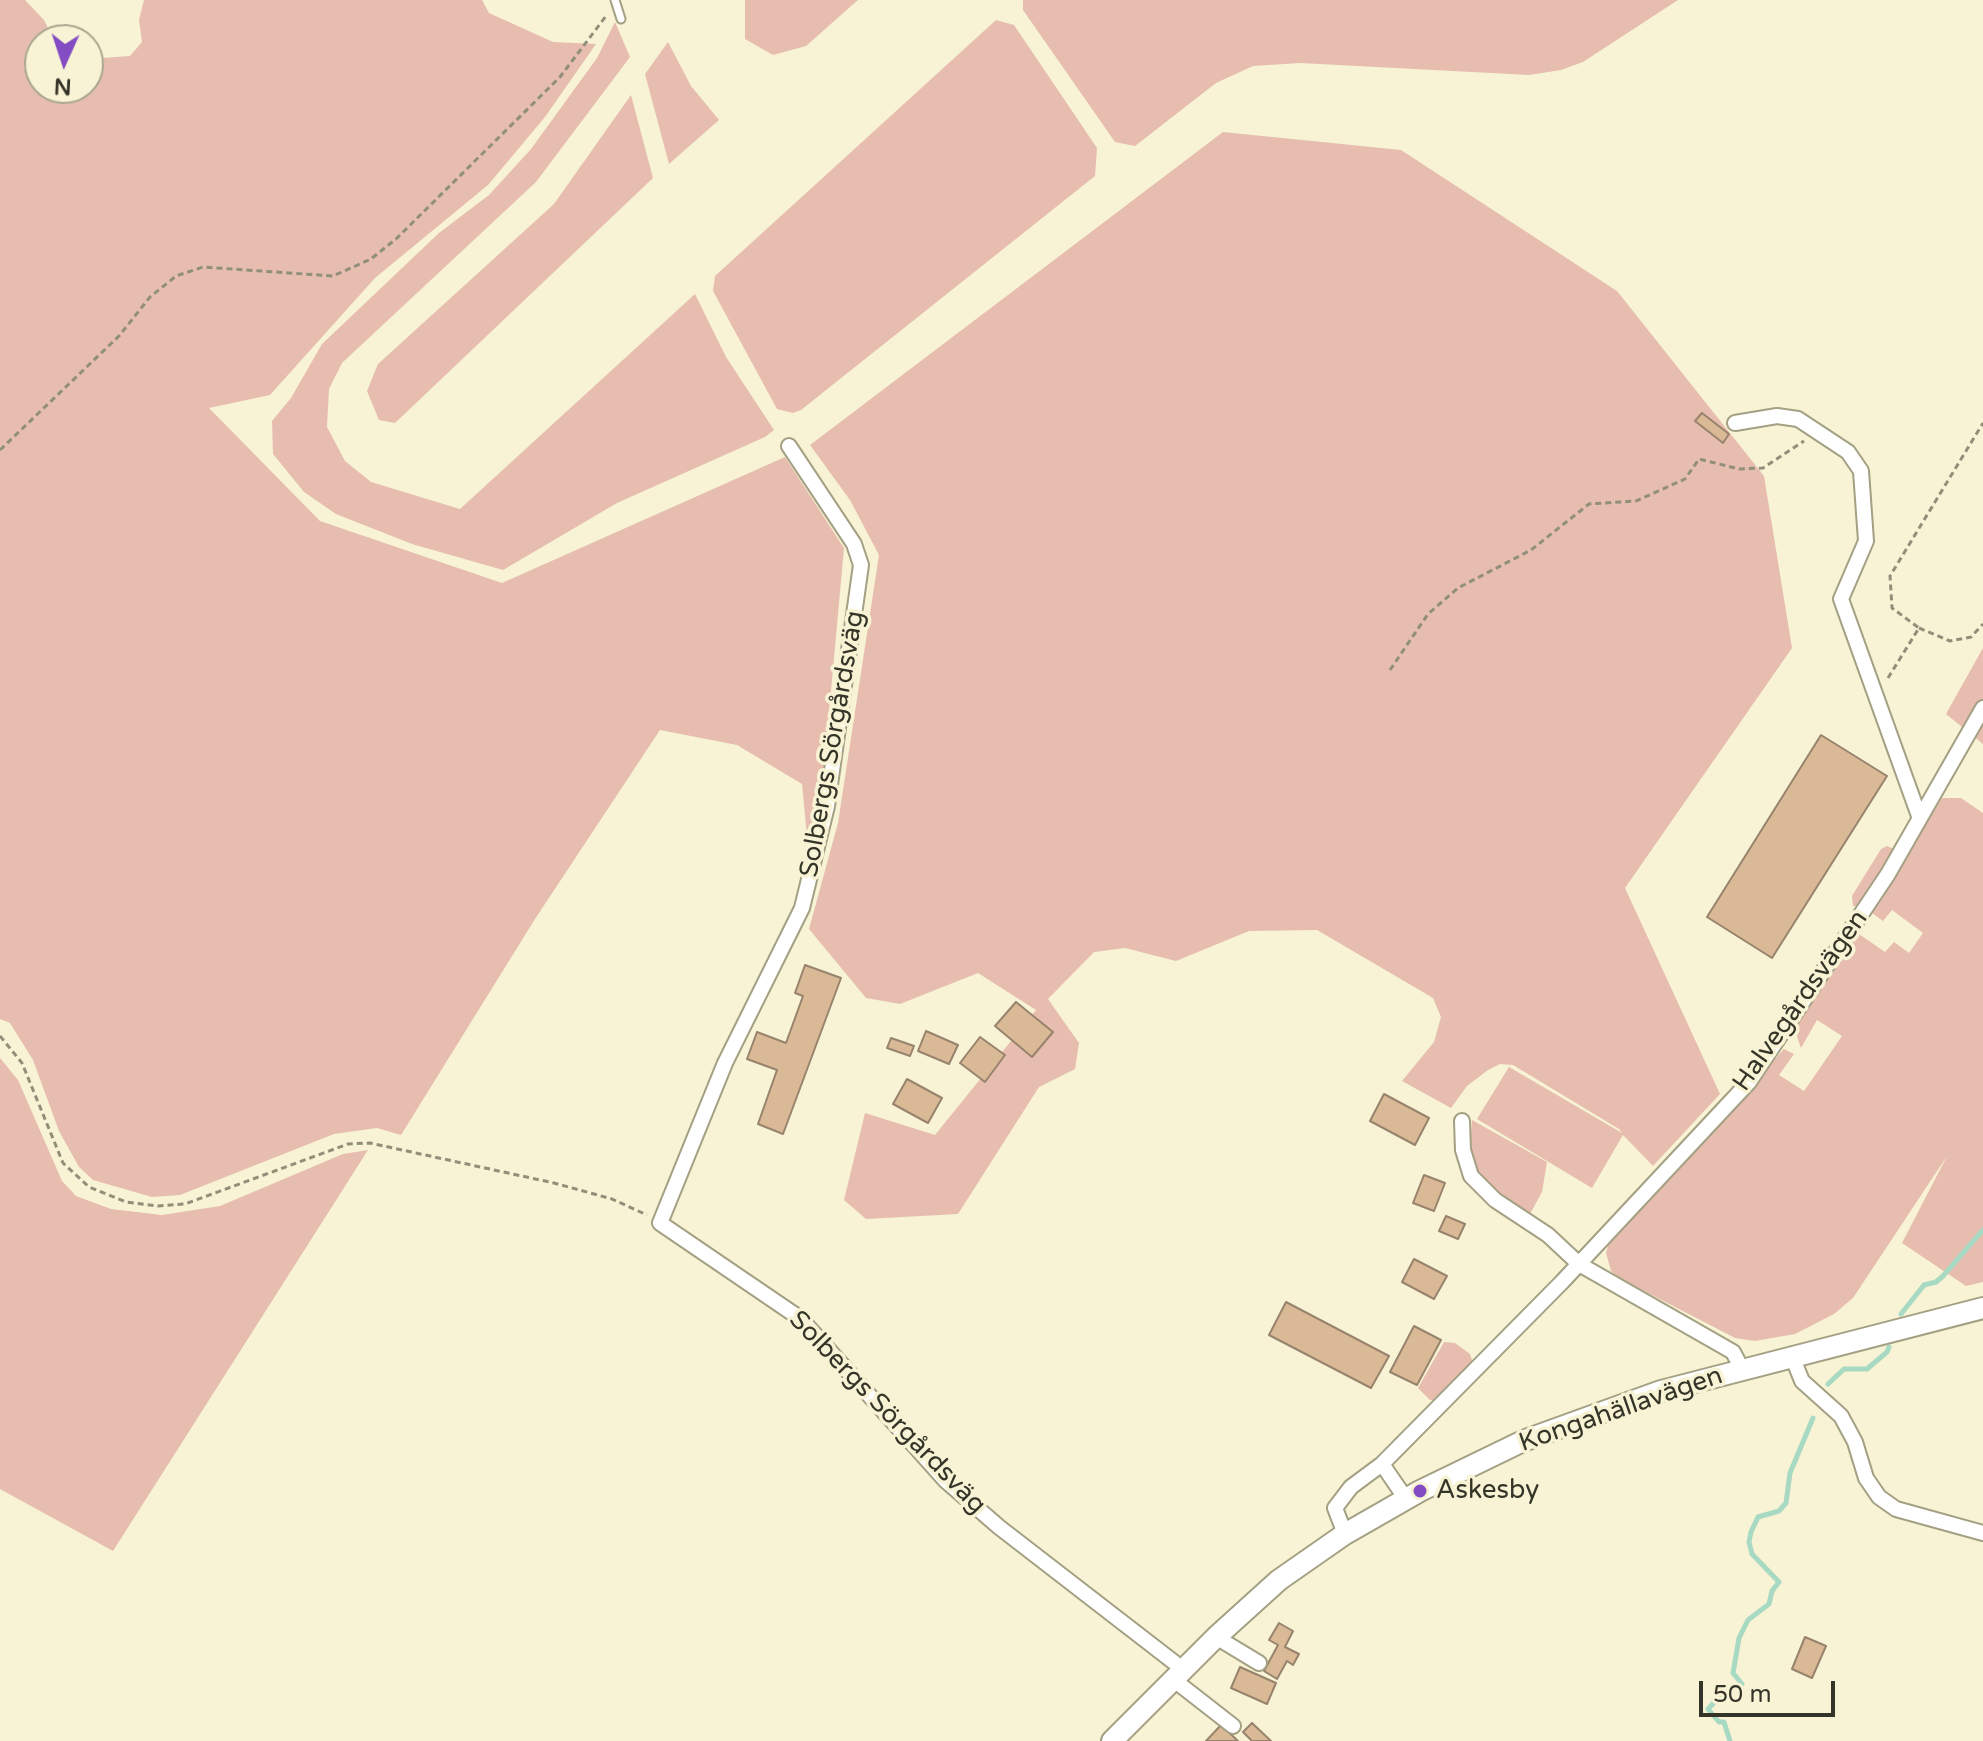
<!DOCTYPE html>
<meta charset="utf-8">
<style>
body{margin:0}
#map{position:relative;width:1983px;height:1741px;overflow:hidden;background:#f7f3d4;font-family:"Varela Round",sans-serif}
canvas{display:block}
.north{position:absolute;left:24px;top:24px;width:80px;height:80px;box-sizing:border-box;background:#f7f3d4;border:2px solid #a9a78f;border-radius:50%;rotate:183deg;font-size:22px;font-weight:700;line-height:32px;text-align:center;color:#353428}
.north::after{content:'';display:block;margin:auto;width:28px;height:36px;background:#844cc3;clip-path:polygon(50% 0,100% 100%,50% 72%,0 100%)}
.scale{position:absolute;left:1699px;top:1681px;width:136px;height:36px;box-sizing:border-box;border:4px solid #353428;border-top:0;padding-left:10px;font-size:24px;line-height:28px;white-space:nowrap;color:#353428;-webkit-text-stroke:6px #f7f3d4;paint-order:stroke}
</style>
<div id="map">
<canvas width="1983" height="1741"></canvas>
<div class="north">N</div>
<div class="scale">50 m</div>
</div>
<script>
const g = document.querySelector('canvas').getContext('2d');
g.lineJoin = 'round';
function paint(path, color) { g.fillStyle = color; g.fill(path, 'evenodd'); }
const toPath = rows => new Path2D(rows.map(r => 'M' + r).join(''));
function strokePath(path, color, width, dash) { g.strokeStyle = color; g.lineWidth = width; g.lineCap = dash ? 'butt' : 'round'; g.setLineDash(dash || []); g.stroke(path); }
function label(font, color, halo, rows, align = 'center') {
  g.font = font + ' "Varela Round",sans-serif'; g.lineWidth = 7; g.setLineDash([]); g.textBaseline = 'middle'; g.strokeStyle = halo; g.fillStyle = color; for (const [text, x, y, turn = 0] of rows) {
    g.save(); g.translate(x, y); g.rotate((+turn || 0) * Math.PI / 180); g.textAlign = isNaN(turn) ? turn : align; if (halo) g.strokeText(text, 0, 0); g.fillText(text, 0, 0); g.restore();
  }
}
paint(toPath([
 [0,0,25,0,44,20,54,40,40,40,40,88,88,88,88,59,130,56,142,42,139,20,144,0,482,0,489,13,553,42,596,44,545,117,488,185,375,278,270,395,209,408,320,521,502,583,785,457,844,548,822,790,808,847,802,784,737,745,660,730,535,919,401,1135,377,1128,334,1134,180,1195,152,1197,93,1180,79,1167,59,1131,33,1060,10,1023,0,1019],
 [745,0,858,0,806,46,773,55,745,39],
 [1023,0,1678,0,1583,62,1561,70,1529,75,1300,63,1253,66,1216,83,1135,146,1115,142,1023,10],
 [996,20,1014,25,1097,148,1095,176,801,410,793,413,777,409,713,291,715,276],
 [615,22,630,57,536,182,342,363,329,389,327,427,345,461,371,482,460,509,695,294,726,357,774,430,765,437,617,503,503,570,412,544,336,514,304,492,273,454,272,421,291,398,322,344,439,233,489,195,531,149,597,58],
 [668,42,691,86,719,120,669,164,645,74],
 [631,95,653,178,395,423,379,420,367,391,378,364,554,204],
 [1223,132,1401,150,1617,291,1764,476,1792,648,1625,888,1720,1094,1653,1166,1623,1135,1592,1188,1477,1119,1509,1067,1622,1133,1619,1129,1513,1065,1500,1064,1488,1070,1467,1086,1451,1108,1402,1081,1434,1042,1441,1017,1433,998,1317,930,1249,931,1176,961,1125,948,1094,952,1048,999,1079,1043,1075,1069,1039,1087,958,1214,866,1219,844,1200,865,1113,935,1135,1036,1010,978,973,900,1004,866,998,809,929,838,823,879,555,850,500,810,445],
 [1983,648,1983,744,1946,714],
 [1942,798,1961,798,1983,813,1983,1282,1966,1286,1902,1243,1947,1156,1853,1298,1834,1314,1795,1334,1755,1341,1735,1338,1619,1278,1611,1271,1606,1253,1610,1238,1649,1202,1784,1049,1794,1054,1779,1075,1804,1091,1842,1036,1817,1020,1801,1048,1794,1028,1859,934,1885,952,1894,942,1909,953,1923,933,1892,910,1883,921,1872,913],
 [1887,846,1894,849,1893,855,1858,907,1853,906,1852,896,1881,849],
 [0,1058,18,1080,62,1181,76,1196,111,1209,162,1215,220,1206,343,1154,368,1150,113,1551,0,1489],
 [1472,1120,1547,1162,1542,1192,1530,1214,1486,1185,1474,1166,1470,1149],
 [1444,1342,1455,1343,1470,1354,1473,1363,1438,1400,1430,1400,1418,1388]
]), '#e7bdb0');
strokePath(toPath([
 [1901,1314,1924,1285,1936,1282,1943,1276,1983,1230],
 [1828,1384,1844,1369,1867,1369,1887,1352,1889,1347],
 [1730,1741,1724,1722,1719,1722,1708,1709,1724,1692,1742,1684,1733,1673,1739,1638,1748,1620,1769,1604,1772,1591,1779,1582,1752,1554,1749,1542,1751,1532,1758,1517,1779,1511,1786,1503,1790,1473,1813,1418]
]), '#a8d9c2', 5);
const building = toPath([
 [1702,413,1729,434,1723,443,1695,421,1702,413],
 [1821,735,1887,776,1772,958,1707,917,1821,735],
 [805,965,841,978,783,1134,758,1124,777,1070,747,1059,757,1032,786,1043,803,996,795,993,805,965],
 [1016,1002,1053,1032,1032,1057,995,1026,1016,1002],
 [926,1031,958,1045,949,1064,918,1051,926,1031],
 [980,1037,1005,1055,985,1082,960,1063,980,1037],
 [891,1038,914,1046,910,1056,887,1048,891,1038],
 [907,1079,942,1098,928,1123,893,1104,907,1079],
 [1384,1094,1429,1118,1415,1145,1370,1121,1384,1094],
 [1424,1175,1445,1183,1434,1211,1413,1203,1424,1175],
 [1446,1216,1465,1224,1458,1239,1439,1231,1446,1216],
 [1414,1259,1447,1276,1434,1299,1402,1282,1414,1259],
 [1286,1302,1389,1356,1371,1388,1269,1335,1286,1302],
 [1414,1326,1441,1340,1417,1385,1390,1372,1414,1326],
 [1279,1623,1293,1631,1285,1647,1299,1654,1293,1665,1287,1661,1277,1679,1264,1671,1278,1645,1269,1640,1279,1623],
 [1805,1637,1826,1646,1812,1678,1792,1669,1805,1637],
 [1240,1667,1276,1683,1267,1704,1231,1688,1240,1667],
 [1252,1723,1271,1741,1252,1741,1243,1732,1252,1723],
 [1221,1725,1238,1741,1206,1741,1221,1725]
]);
paint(building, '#daba96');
strokePath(building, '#98836d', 2);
const lane = toPath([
 [615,0,621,19]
]);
const street = toPath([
 [1735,423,1777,416,1798,419,1848,452,1861,471,1866,541,1841,599,1919,816],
 [789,446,854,544,861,565,827,806,802,908,725,1063,660,1223,801,1319,946,1481,999,1527,1184,1670],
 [1462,1121,1463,1150,1471,1176,1495,1200,1548,1235,1579,1264,1733,1352,1742,1369],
 [1792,1356,1802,1381,1841,1416,1855,1442,1866,1478,1879,1497,1896,1509,1983,1533],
 [1382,1464,1562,1282,1749,1082,1888,874,1983,708],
 [1345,1534,1335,1508,1351,1487,1382,1464,1406,1499],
 [1216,1637,1259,1663],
 [1174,1680,1233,1726]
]);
const secondary = toPath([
 [1112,1741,1216,1637,1279,1580,1345,1534,1420,1491,1523,1441,1661,1391,1983,1308]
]);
strokePath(lane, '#a4a083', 11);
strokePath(street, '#a4a083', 18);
strokePath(secondary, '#a4a083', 24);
strokePath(toPath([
 [0,450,119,336,150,297,176,276,203,267,333,276,371,259,396,239,560,77,606,16],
 [1919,628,1950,641,1971,637,1983,624],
 [1390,670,1428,614,1458,588,1531,550,1589,504,1636,501,1685,479,1699,459,1739,469,1763,468,1804,441],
 [1888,678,1919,628,1892,608,1890,576,1983,423],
 [0,1036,22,1063,63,1163,89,1187,126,1202,158,1206,185,1204,348,1144,370,1143,554,1183,612,1199,647,1215]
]), '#918f7a', 3, [6, 4]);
strokePath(lane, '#fff', 7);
strokePath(street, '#fff', 14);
strokePath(secondary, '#fff', 20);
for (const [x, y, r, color] of [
 [1420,1491,8,"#844cc3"]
]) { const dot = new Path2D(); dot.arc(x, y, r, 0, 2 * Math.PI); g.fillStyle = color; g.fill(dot); strokePath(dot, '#f7f3d4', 3); }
label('26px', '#353428', '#f7f3d4', [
 ["Solbergs Sörgårdsväg",833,744,-80],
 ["Halvegårdsvägen",1801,1001,-55],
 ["Kongahällavägen",1621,1410,-19],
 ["Solbergs Sörgårdsväg",887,1413,46]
]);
label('26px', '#353428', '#f7f3d4', [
 ["Askesby",1436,1491]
], 'left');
</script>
